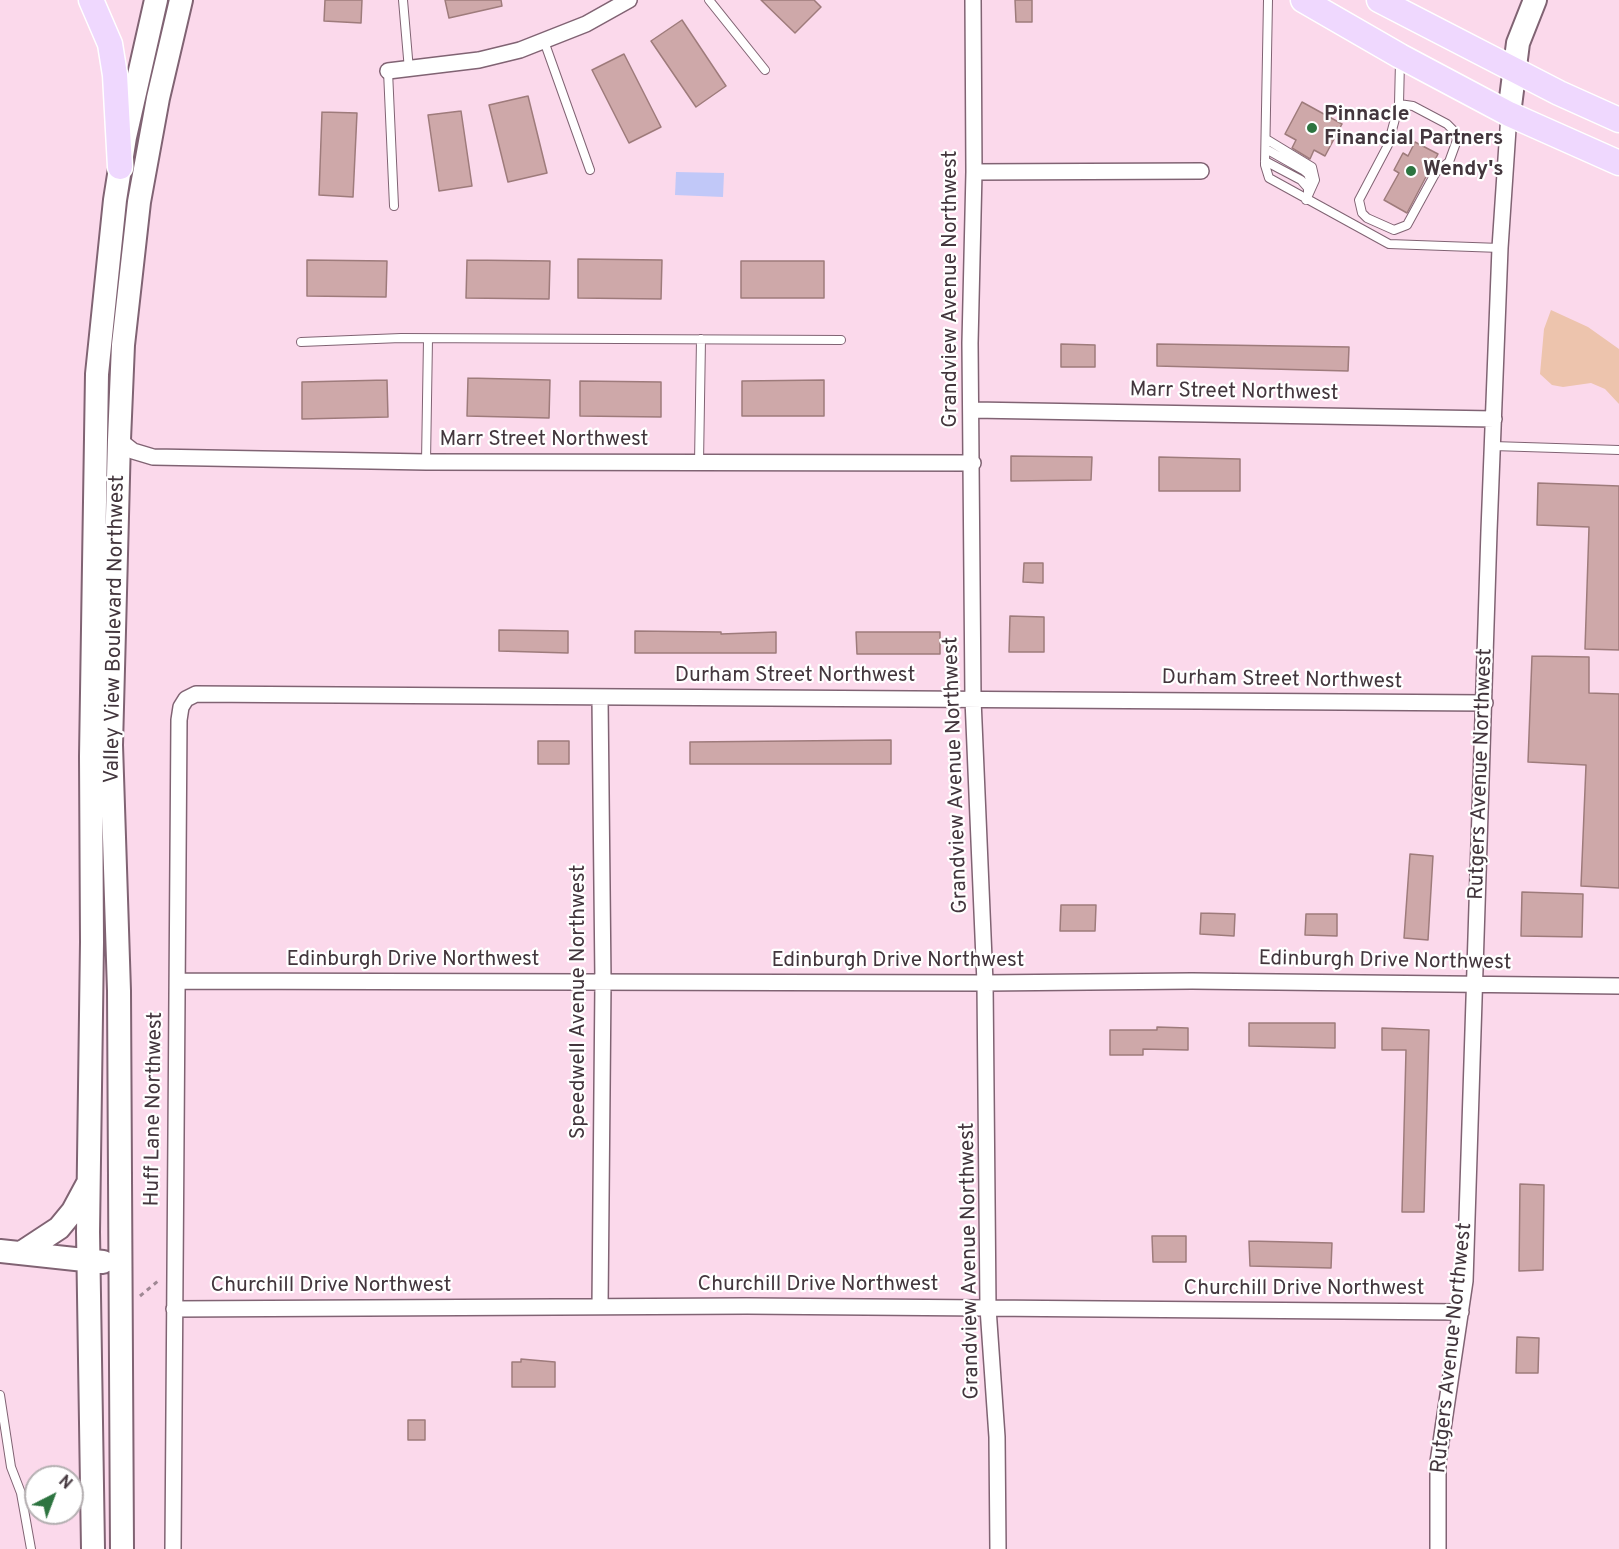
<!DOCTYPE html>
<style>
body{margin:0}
#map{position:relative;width:1619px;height:1549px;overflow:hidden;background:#fbd9eb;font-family:Overpass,sans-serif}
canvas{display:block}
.north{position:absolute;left:24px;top:1465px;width:60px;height:60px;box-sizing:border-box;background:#fff;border:2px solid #b4afb1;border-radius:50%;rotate:42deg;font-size:16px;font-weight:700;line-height:24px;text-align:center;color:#43363d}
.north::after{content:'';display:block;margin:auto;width:21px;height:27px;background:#2d7440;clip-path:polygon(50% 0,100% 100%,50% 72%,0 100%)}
</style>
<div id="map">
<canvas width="1619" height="1549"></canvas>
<div class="north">N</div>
</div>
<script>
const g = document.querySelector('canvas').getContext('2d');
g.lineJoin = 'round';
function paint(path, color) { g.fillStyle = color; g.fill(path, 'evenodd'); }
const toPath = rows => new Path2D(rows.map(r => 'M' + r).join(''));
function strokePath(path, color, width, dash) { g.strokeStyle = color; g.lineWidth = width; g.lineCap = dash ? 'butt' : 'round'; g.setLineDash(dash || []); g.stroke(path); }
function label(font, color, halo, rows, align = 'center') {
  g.font = font + ' Overpass,sans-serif'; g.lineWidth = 4.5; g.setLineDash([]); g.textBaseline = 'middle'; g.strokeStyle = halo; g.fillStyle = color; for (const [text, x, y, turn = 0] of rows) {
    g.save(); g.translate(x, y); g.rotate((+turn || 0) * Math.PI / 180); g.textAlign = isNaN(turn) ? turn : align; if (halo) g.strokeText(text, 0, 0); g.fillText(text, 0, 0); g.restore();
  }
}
paint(toPath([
 [1551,310,1588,327,1619,349,1619,404,1605,389,1591,383,1563,387,1552,385,1540,374,1544,329]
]), '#edc4ad');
paint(toPath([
 [676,172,724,173,723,197,675,195]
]), '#c1c8f8');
const building = toPath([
 [325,0,362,0,361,23,324,21,325,0],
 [445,0,501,0,502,6,449,18,445,0],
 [761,0,814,0,821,7,795,33,761,0],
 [1015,0,1032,0,1032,22,1016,22,1015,0],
 [682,20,726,86,696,107,651,41,682,20],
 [624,54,661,127,629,143,592,70,624,54],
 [528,96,547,173,508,182,489,105,528,96],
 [1302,102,1342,124,1325,156,1314,150,1310,159,1292,148,1296,140,1285,134,1302,102],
 [461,111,472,186,439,191,428,115,461,111],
 [322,112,357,113,353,197,319,195,322,112],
 [1415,142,1438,154,1407,213,1384,200,1399,173,1394,170,1403,153,1408,156,1415,142],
 [578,259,662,260,661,299,578,298,578,259],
 [307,260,387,261,386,297,307,296,307,260],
 [467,260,550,261,549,299,466,298,467,260],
 [741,261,824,261,824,298,741,298,741,261],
 [1061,344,1095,345,1095,367,1061,367,1061,344],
 [1157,344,1349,347,1348,371,1157,366,1157,344],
 [468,378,550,380,549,418,467,416,468,378],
 [387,380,388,417,302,419,302,382,387,380],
 [824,380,824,416,742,416,742,381,824,380],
 [580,381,661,382,661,417,580,416,580,381],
 [1011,456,1092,457,1091,480,1011,481,1011,456],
 [1159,457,1240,459,1240,491,1159,491,1159,457],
 [1538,483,1619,486,1619,650,1585,649,1589,527,1537,525,1538,483],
 [1024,563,1043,563,1043,583,1023,582,1024,563],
 [1010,616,1044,617,1044,652,1009,652,1010,616],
 [499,630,568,631,568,653,499,651,499,630],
 [635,631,721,632,721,634,776,632,776,653,635,653,635,631],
 [856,632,940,632,940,654,857,654,856,632],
 [1532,656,1589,657,1589,693,1619,694,1619,888,1581,886,1586,765,1528,762,1532,656],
 [891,740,891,764,690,764,690,742,891,740],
 [538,741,569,741,569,764,538,764,538,741],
 [1410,854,1433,856,1428,940,1404,938,1410,854],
 [1522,892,1583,894,1582,937,1521,936,1522,892],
 [1061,905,1096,905,1095,931,1060,931,1061,905],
 [1201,913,1235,914,1234,936,1200,934,1201,913],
 [1306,914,1337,914,1337,936,1305,935,1306,914],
 [1249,1023,1335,1023,1335,1048,1249,1046,1249,1023],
 [1157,1027,1188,1028,1188,1050,1143,1049,1143,1055,1110,1055,1110,1030,1157,1030,1157,1027],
 [1382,1028,1429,1030,1424,1212,1402,1212,1406,1050,1382,1050,1382,1028],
 [1520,1184,1544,1185,1543,1270,1519,1271,1520,1184],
 [1152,1236,1186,1236,1186,1262,1153,1262,1152,1236],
 [1249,1241,1332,1243,1331,1268,1250,1266,1249,1241],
 [1517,1337,1539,1338,1538,1373,1516,1373,1517,1337],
 [521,1359,555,1362,555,1387,512,1387,512,1362,521,1362,521,1359],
 [408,1420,425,1420,425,1440,408,1440,408,1420]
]);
paint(building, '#cea8a9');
strokePath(building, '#9e7b7b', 1.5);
const lane = toPath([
 [403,0,409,70],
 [709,0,765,70],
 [1268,0,1265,165,1269,178,1389,244,1500,248],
 [544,41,590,170],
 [388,71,394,206],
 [1399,104,1413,106,1447,124,1454,131,1457,140,1449,162,1436,172,1407,225,1394,230,1367,218,1362,213,1359,200,1388,145,1399,104,1400,61],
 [1266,139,1312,167,1315,180,1306,200],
 [1266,149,1303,170,1308,174,1312,185],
 [1265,161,1301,180,1308,188,1308,194],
 [301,342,401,338,841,340],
 [1493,446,1619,450],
 [426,462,428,339],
 [699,463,701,339],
 [0,1395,11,1467,21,1493,31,1549]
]);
const street = toPath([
 [973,0,974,172,970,343,973,699,985,983,988,1308,997,1437,998,1549],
 [388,71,479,60,520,50,586,24,629,0],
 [974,172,1201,171],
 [973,410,1494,419],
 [119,440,133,451,153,457,426,462,973,463],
 [600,698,603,982,600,1306],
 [178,981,985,983,1192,981,1619,986],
 [174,1309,747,1306,1461,1312],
 [173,1549,179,720,181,707,186,699,196,694,1485,703],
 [1438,1549,1438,1462,1465,1281,1489,531,1500,248,1509,114]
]);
const secondary = toPath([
 [1509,114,1518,43,1535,0],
 [0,1251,103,1262],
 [21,1253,59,1228,73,1211,87,1185],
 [93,1549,88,1232,92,942,91,756,97,374,115,200,125,137,156,0],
 [122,1549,119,991,111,745,119,440,123,345,139,202,158,98,181,0]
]);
const primary = toPath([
 [91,0,110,44,115,75,120,167],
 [1303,0,1400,56,1509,114,1619,163],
 [1379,0,1559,93,1619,120]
]);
strokePath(lane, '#806373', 10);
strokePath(street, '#806373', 18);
strokePath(secondary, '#806373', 26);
strokePath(primary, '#fff', 27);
strokePath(toPath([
 [140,1296,158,1281]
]), '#9f8894', 3, [4.5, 4.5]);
strokePath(lane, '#fff', 8);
strokePath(street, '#fff', 15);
strokePath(secondary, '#fff', 22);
strokePath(primary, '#efd8fe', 24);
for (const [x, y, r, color] of [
 [1312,128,6,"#2d7440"],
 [1411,171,6,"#2d7440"]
]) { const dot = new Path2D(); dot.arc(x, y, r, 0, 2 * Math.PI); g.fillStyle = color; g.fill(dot); strokePath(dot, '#fff', 2); }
label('bold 21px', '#43363d', '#fff', [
 ["Pinnacle",1324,116],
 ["Financial Partners",1324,140],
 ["Wendy's",1423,171]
], 'left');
label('21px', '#43363d', '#fff', [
 ["Grandview Avenue Northwest",952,289,-90],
 ["Marr Street Northwest",1234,393,1],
 ["Marr Street Northwest",544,441],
 ["Valley View Boulevard Northwest",116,629,-89],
 ["Durham Street Northwest",795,677],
 ["Durham Street Northwest",1282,681,1],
 ["Rutgers Avenue Northwest",1482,774,-88],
 ["Grandview Avenue Northwest",957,775,-92],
 ["Edinburgh Drive Northwest",413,961],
 ["Edinburgh Drive Northwest",898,962],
 ["Edinburgh Drive Northwest",1385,962,1],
 ["Speedwell Avenue Northwest",580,1002,-90],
 ["Huff Lane Northwest",155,1109,-89],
 ["Grandview Avenue Northwest",971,1261,-91],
 ["Churchill Drive Northwest",818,1286],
 ["Churchill Drive Northwest",331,1287],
 ["Churchill Drive Northwest",1304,1290],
 ["Rutgers Avenue Northwest",1453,1348,-84]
]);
</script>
